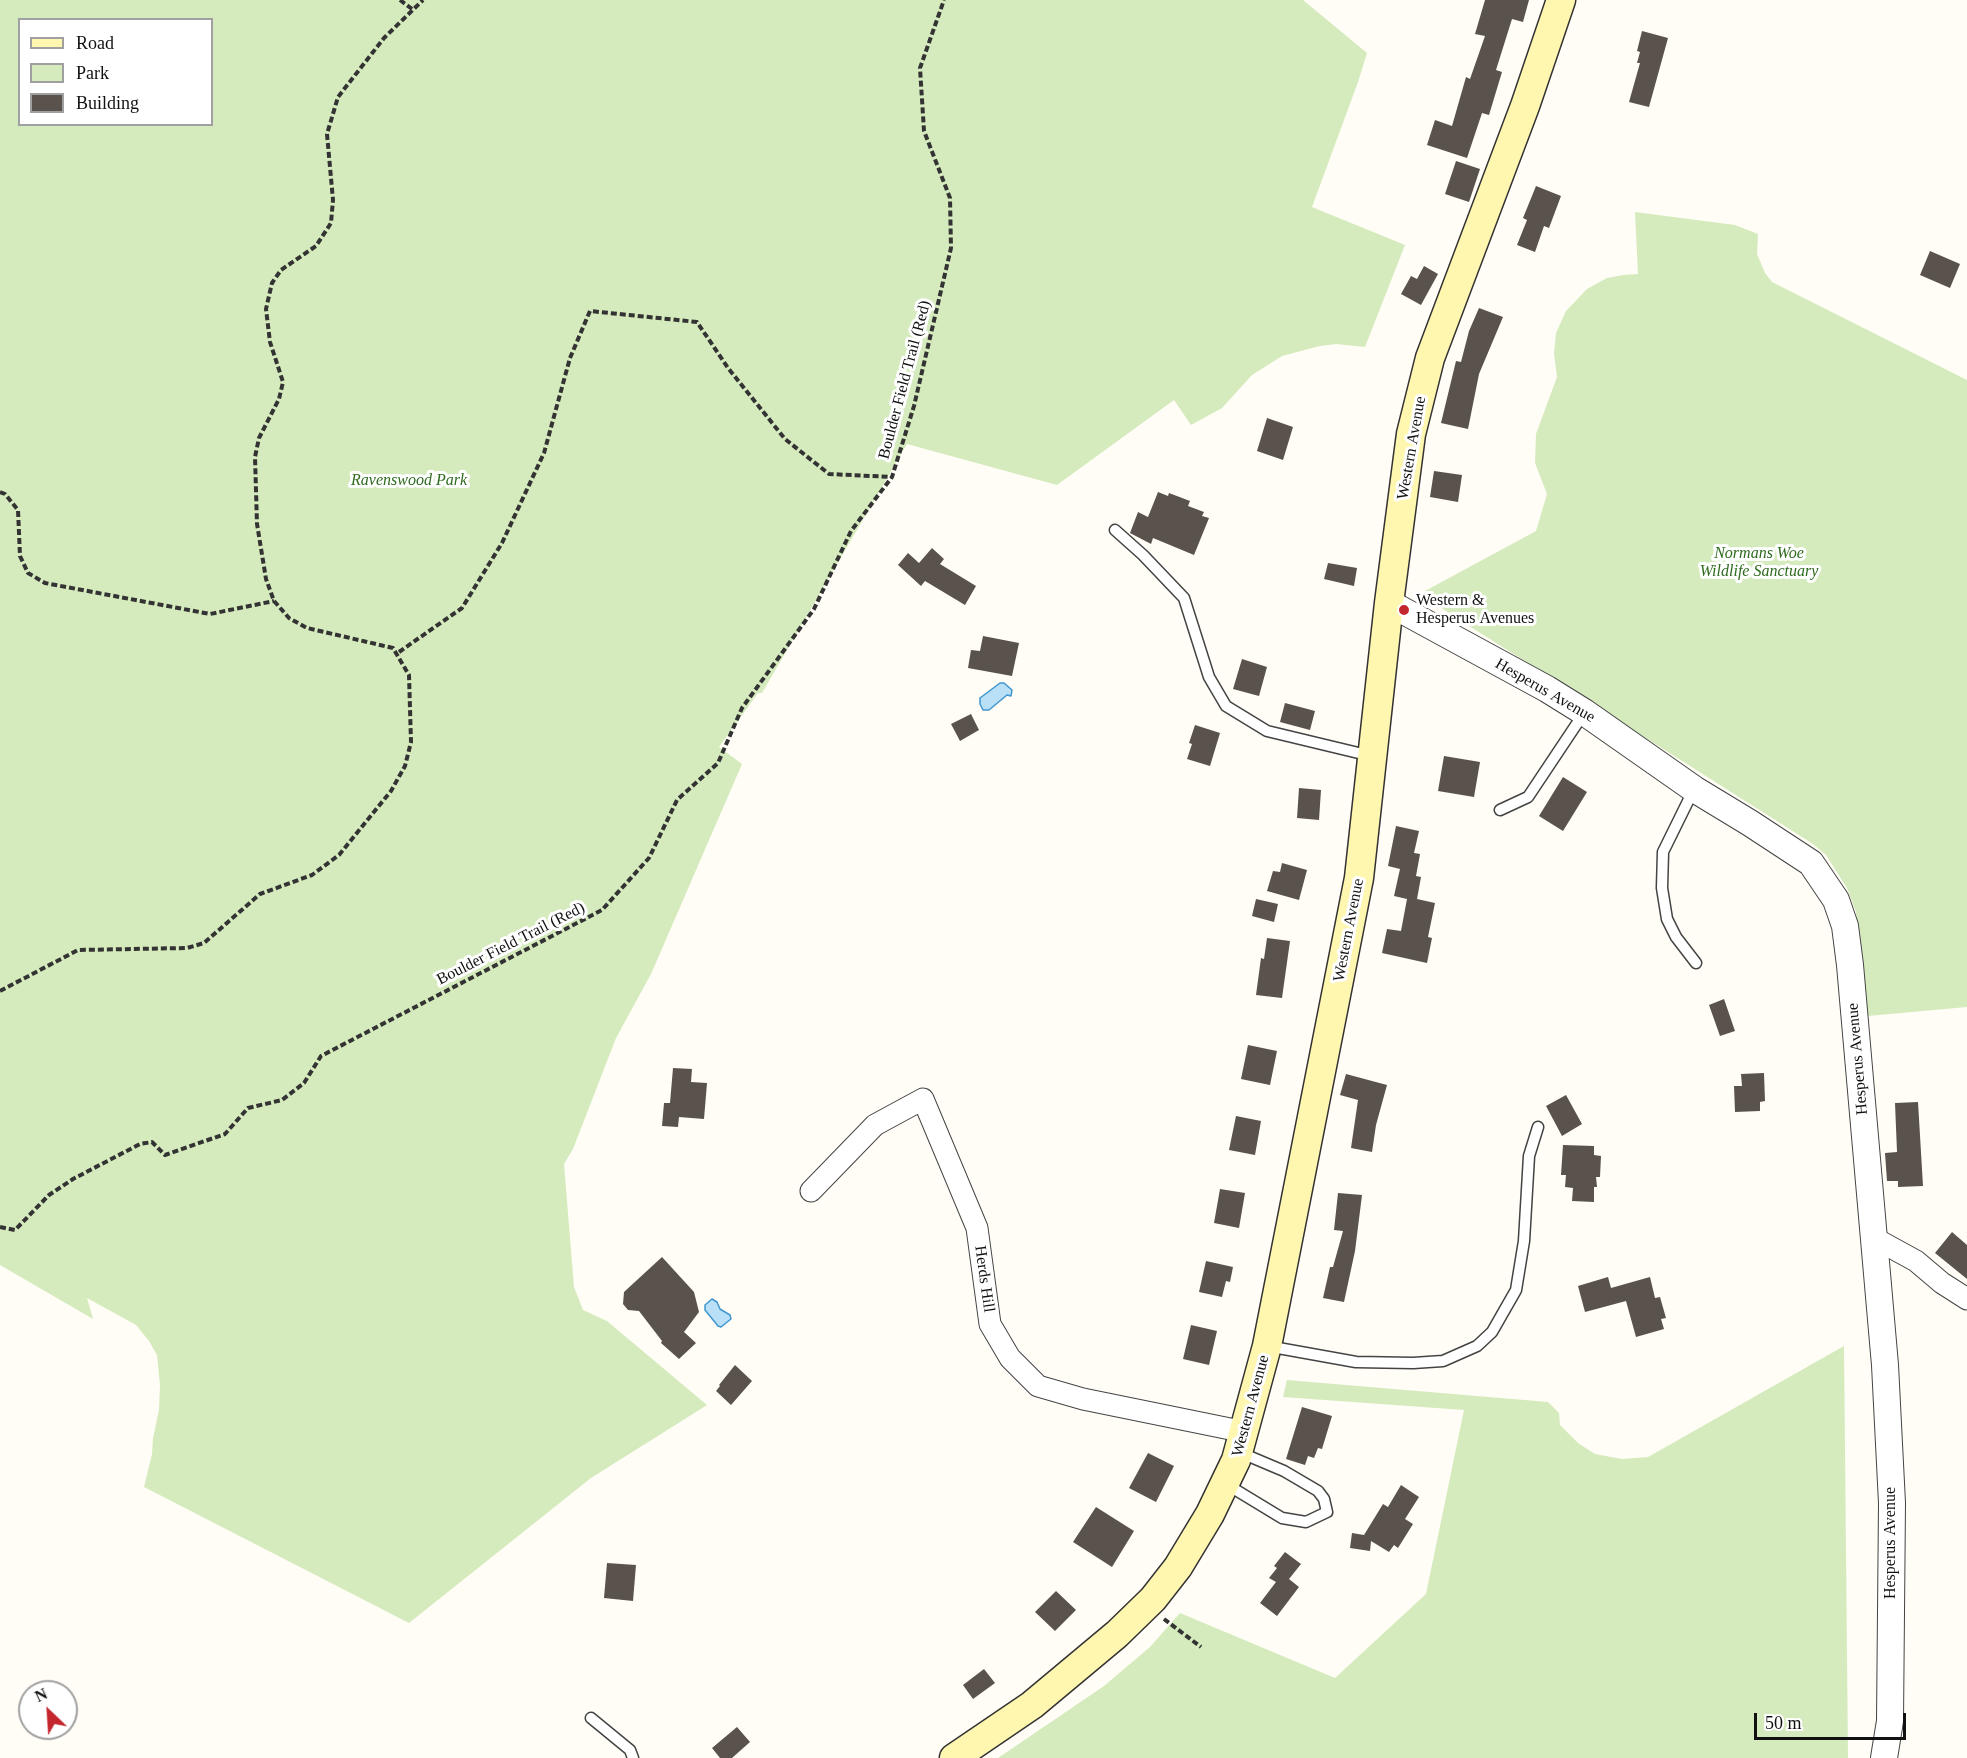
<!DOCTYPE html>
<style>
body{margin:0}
#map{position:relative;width:1967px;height:1758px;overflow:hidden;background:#fffdf5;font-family:"Times New Roman",serif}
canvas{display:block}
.legend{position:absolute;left:18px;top:18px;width:195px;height:108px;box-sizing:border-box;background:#fff;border:2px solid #a0a0a0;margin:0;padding:8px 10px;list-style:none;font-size:18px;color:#111}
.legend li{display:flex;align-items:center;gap:12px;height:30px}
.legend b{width:30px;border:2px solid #a0a0a0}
.north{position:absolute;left:18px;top:1680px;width:60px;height:60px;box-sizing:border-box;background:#fff;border:2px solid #a0a0a0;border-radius:50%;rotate:335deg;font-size:16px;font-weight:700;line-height:24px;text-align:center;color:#111}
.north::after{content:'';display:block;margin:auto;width:21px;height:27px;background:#c4262e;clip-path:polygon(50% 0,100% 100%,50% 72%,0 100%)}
.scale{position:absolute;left:1754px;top:1713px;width:152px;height:27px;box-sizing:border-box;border:3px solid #111;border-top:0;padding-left:8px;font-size:18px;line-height:21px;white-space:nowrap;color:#111;-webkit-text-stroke:4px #fff;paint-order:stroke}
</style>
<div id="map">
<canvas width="1967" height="1758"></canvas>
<ul class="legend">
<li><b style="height:8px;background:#fff6b0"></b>Road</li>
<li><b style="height:16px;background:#d5ebbd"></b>Park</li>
<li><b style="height:16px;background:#5a524d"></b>Building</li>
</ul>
<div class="north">N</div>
<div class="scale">50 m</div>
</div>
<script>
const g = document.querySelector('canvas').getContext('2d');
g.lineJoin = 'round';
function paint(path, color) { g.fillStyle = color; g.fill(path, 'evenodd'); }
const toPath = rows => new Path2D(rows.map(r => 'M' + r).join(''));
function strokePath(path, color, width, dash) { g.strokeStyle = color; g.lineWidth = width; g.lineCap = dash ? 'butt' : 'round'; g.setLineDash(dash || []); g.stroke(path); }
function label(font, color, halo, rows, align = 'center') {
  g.font = font + ' "Times New Roman",serif'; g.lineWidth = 6; g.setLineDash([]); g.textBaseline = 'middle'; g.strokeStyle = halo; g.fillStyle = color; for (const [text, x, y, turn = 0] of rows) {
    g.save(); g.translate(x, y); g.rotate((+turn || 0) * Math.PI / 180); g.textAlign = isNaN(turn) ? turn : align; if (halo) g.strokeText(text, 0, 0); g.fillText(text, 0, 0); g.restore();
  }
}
paint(toPath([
 [0,0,1303,0,1367,53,1358,82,1312,207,1405,245,1365,347,1336,344,1320,346,1282,356,1252,375,1222,408,1191,425,1174,400,1057,485,907,444,762,693,758,693,719,747,742,764,651,974,616,1038,573,1149,564,1164,574,1287,583,1310,607,1321,707,1405,591,1478,409,1623,144,1487,152,1454,153,1438,159,1410,160,1385,157,1355,149,1341,136,1325,87,1298,93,1319,0,1265],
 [20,20,212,20,212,124,20,124],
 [1635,212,1735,225,1758,234,1757,254,1765,273,1772,282,1967,380,1967,1007,1868,1016,1856,912,1847,888,1826,855,1813,844,1452,615,1434,603,1425,591,1536,531,1547,494,1535,463,1536,434,1557,377,1554,354,1556,333,1566,311,1587,289,1607,278,1623,275,1638,274],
 [1844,1346,1848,1758,998,1758,1104,1686,1150,1647,1180,1613,1335,1678,1426,1594,1464,1410,1283,1397,1287,1380,1548,1402,1559,1413,1560,1425,1578,1443,1595,1454,1622,1459,1648,1457]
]), '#d5ebbd');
const water = toPath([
 [1000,683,1004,683,1012,690,1011,696,1007,695,989,710,983,710,980,704,980,698,1000,683],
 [712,1299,717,1302,720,1309,730,1315,731,1319,721,1327,718,1326,705,1310,705,1305,712,1299]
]);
paint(water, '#b9e0f7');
strokePath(water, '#3f96cf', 1.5);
paint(toPath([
 [1485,0,1529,0,1523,22,1512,19,1496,70,1502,72,1489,115,1482,113,1467,158,1427,145,1435,120,1452,126,1466,77,1470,79,1485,36,1475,34],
 [1642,31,1668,38,1649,107,1629,102,1640,63,1637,63,1640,52,1637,51],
 [1456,161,1480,169,1469,202,1445,194],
 [1536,186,1561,196,1549,228,1544,226,1535,252,1517,245,1527,220,1523,218],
 [1930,251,1960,264,1950,288,1920,275],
 [1424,266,1438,274,1421,305,1401,294,1411,276,1417,279],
 [1479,308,1503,317,1479,374,1468,429,1441,423,1456,361,1461,362,1469,331],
 [1267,418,1293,427,1283,460,1257,451],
 [1434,471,1462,475,1458,502,1430,497],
 [1158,492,1168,496,1169,493,1190,501,1188,506,1204,512,1202,516,1209,518,1194,555,1153,538,1151,544,1130,533,1138,512,1148,517],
 [932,548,944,559,940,564,976,586,965,605,925,581,921,586,898,565,908,553,919,563],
 [1328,563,1357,568,1354,586,1324,579],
 [983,636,1019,643,1012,676,968,668,971,650,980,651],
 [1242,659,1267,667,1259,696,1233,689],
 [1285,703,1315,711,1310,730,1280,722],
 [971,714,979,730,960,741,951,724],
 [1195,725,1220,733,1210,766,1187,759,1192,744,1189,743],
 [1444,756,1480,762,1474,797,1438,791],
 [1563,777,1587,792,1563,831,1539,816],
 [1299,788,1321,790,1319,820,1297,818],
 [1396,826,1419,831,1414,853,1420,854,1416,876,1421,877,1417,899,1435,903,1428,937,1432,938,1427,963,1382,953,1387,929,1401,931,1407,899,1394,896,1400,869,1388,866],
 [1282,863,1307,870,1299,900,1267,891,1273,871,1280,872],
 [1256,899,1278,904,1274,922,1252,916],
 [1267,938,1290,941,1282,998,1256,995,1261,958,1264,959],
 [1724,999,1735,1031,1720,1036,1709,1005],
 [1248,1045,1277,1051,1270,1085,1241,1079],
 [673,1068,692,1069,691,1082,707,1083,704,1119,679,1117,678,1127,662,1126,664,1103,670,1103],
 [1764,1073,1765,1101,1760,1102,1760,1111,1735,1112,1734,1086,1742,1086,1741,1074],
 [1346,1074,1387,1085,1376,1125,1372,1152,1351,1148,1358,1100,1340,1095],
 [1566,1095,1582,1124,1562,1136,1546,1106],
 [1918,1102,1923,1186,1898,1187,1898,1181,1887,1181,1885,1153,1897,1152,1895,1103],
 [1236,1116,1261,1121,1255,1155,1229,1150],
 [1563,1145,1594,1146,1594,1155,1601,1156,1600,1177,1596,1177,1597,1187,1594,1187,1594,1202,1572,1201,1573,1188,1565,1187,1566,1175,1561,1175],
 [1220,1189,1245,1193,1239,1228,1214,1223],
 [1338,1193,1362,1195,1355,1251,1344,1302,1323,1298,1330,1267,1333,1267,1343,1231,1334,1230],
 [1952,1232,1967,1245,1967,1279,1935,1253],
 [662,1257,694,1292,699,1312,684,1332,696,1343,679,1359,661,1343,662,1341,639,1311,628,1310,623,1304,624,1292],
 [1206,1261,1233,1267,1230,1282,1226,1281,1222,1297,1199,1292],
 [1608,1277,1611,1288,1650,1277,1655,1298,1660,1297,1666,1318,1661,1319,1664,1329,1636,1337,1626,1301,1585,1312,1578,1286],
 [1191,1325,1217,1331,1209,1365,1183,1359],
 [735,1365,752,1381,731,1405,716,1391,720,1386,719,1385],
 [1302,1407,1332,1416,1322,1449,1318,1448,1314,1458,1308,1456,1305,1465,1286,1459],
 [1148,1453,1174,1466,1156,1502,1129,1488],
 [1401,1485,1419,1497,1405,1519,1413,1524,1398,1548,1394,1545,1389,1552,1371,1541,1370,1551,1350,1548,1352,1533,1364,1535,1383,1504,1388,1507],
 [1096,1507,1134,1531,1112,1567,1073,1542],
 [1285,1552,1301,1564,1289,1579,1299,1587,1277,1616,1260,1603,1276,1582,1269,1578,1277,1568,1274,1566],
 [607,1563,636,1565,633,1601,604,1598],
 [1056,1591,1076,1610,1055,1631,1035,1612],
 [984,1669,995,1683,973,1699,963,1685],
 [737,1727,750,1742,732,1758,720,1758,712,1748]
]), '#5a524d');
const service = toPath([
 [1115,530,1143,555,1184,598,1209,677,1226,706,1267,731,1371,756],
 [1694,789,1663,852,1662,888,1667,919,1676,937,1696,963],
 [1500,810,1528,797,1584,713],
 [1267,1346,1356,1362,1413,1363,1443,1361,1477,1346,1492,1332,1516,1290,1524,1241,1529,1156,1538,1127],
 [1226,1484,1282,1518,1306,1522,1327,1512,1324,1499,1318,1491,1284,1471,1239,1452],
 [591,1718,630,1750,633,1758]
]);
const minor = toPath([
 [811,1191,875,1125,923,1099,977,1228,990,1324,1010,1358,1038,1386,1083,1399,1245,1432],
 [1874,1238,1916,1261,1942,1283,1967,1299]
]);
const tertiary = toPath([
 [1389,603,1547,689,1584,712,1694,789,1750,823,1811,863,1836,900,1845,926,1850,965,1885,1365,1892,1503,1890,1721,1884,1758]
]);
const secondary = toPath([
 [954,1758,1032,1705,1117,1634,1153,1599,1178,1567,1210,1514,1236,1460,1267,1346,1359,878,1389,603,1411,434,1430,358,1525,106,1561,0]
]);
strokePath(service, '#444', 13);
strokePath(minor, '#444', 23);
strokePath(tertiary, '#444', 28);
strokePath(secondary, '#333', 31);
strokePath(toPath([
 [400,0,412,9],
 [0,492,5,494,18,510,20,556,28,573,45,583,210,614,274,601],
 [399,652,462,608,502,543,544,453,570,358,590,311,697,322,728,368,785,439,829,474,892,477],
 [0,991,78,950,187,948,204,943,260,894,312,875,339,855,391,791,405,766,411,742,409,675,393,648,307,628,289,618,274,601,266,579,257,524,255,457,259,438,279,399,283,382,270,342,266,309,272,283,281,270,316,246,331,223,333,200,327,134,338,97,384,38,423,0],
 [0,1227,15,1230,49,1195,73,1179,140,1144,152,1142,165,1155,225,1134,248,1108,282,1100,304,1083,321,1056,602,910,649,858,677,800,718,763,742,708,814,609,851,531,892,477,914,406,951,248,950,198,924,131,920,68,944,0],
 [1164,1619,1201,1647]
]), '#333', 4, [6, 3]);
strokePath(service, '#fff', 10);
strokePath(minor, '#fff', 21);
strokePath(tertiary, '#fff', 26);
strokePath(secondary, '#fff6b0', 28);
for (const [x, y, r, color] of [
 [1404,610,6,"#c4262e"]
]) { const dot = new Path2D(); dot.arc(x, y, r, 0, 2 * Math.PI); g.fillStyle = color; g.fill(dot); strokePath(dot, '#fff', 2); }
label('16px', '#111', '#fff', [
 ["Boulder Field Trail (Red)",905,380,-75],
 ["Western Avenue",1412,448,-80],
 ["Hesperus Avenue",1545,691,30],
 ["Western Avenue",1349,930,-79],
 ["Boulder Field Trail (Red)",511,944,-27],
 ["Hesperus Avenue",1858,1059,-95],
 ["Herds Hill",984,1279,82],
 ["Western Avenue",1251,1406,-75],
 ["Hesperus Avenue",1891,1543,-90]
]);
label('italic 16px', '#2f6b1f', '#fff', [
 ["Ravenswood Park",409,481],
 ["Normans Woe",1759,554],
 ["Wildlife Sanctuary",1759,572]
]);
label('16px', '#111', '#fff', [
 ["Western &",1416,601],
 ["Hesperus Avenues",1416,619]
], 'left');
</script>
